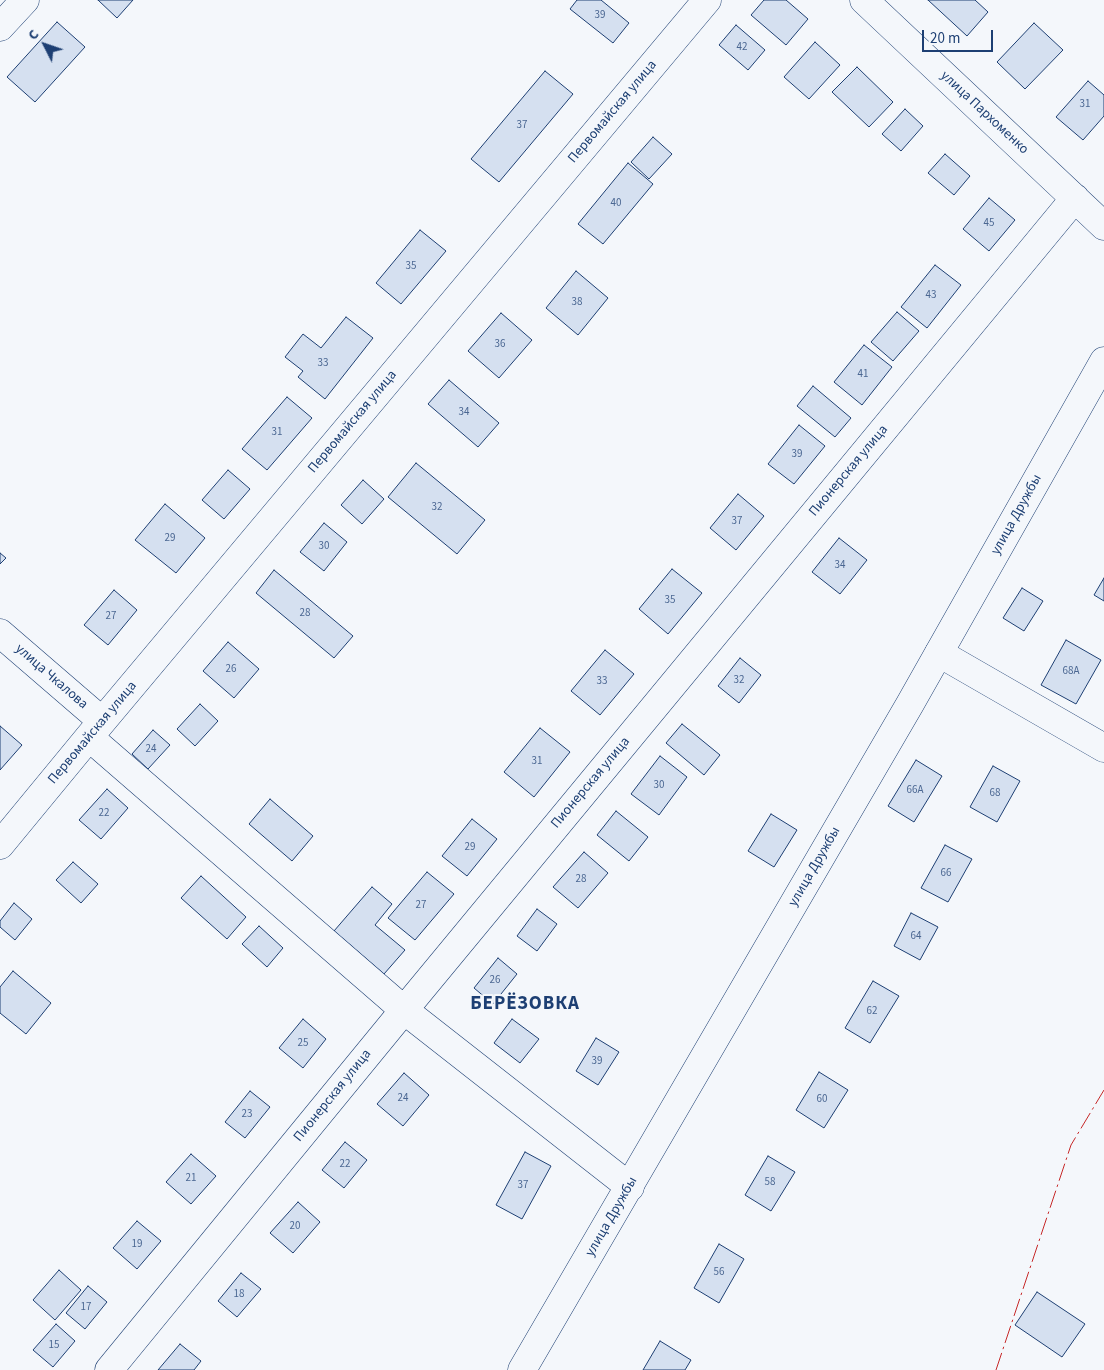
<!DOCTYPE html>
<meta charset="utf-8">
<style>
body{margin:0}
#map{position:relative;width:1104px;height:1370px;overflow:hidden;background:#f4f7fb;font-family:"Source Sans 3",sans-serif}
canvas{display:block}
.north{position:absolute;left:20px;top:20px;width:50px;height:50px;-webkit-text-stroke:4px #f4f7fb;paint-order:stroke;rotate:311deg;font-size:14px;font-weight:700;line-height:20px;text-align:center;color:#1d3f73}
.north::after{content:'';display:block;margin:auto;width:18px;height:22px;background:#1d3f73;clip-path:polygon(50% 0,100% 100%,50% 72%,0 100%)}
.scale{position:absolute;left:922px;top:30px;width:71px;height:22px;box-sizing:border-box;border:2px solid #1d3f73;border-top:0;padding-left:6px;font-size:15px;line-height:18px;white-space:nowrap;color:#1d3f73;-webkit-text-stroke:4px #f4f7fb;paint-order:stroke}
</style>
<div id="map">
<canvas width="1104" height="1370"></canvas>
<div class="north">С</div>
<div class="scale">20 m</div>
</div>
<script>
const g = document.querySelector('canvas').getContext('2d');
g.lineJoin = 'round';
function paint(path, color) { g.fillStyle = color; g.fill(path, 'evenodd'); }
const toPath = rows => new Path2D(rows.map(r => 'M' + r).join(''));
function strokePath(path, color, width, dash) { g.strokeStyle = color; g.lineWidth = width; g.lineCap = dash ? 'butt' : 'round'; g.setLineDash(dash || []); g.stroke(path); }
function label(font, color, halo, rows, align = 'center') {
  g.font = font + ' "Source Sans 3",sans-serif'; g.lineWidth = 4; g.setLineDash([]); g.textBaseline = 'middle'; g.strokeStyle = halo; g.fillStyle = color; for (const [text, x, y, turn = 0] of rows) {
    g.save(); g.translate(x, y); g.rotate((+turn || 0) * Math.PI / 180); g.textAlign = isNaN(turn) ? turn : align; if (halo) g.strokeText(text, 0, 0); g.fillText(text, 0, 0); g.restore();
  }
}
const building = toPath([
 [98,0,133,0,117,18,98,0],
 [577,0,601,0,629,23,613,43,570,9,577,0],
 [764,0,786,0,808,19,786,45,751,15,764,0],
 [928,0,975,0,988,12,967,36,928,0],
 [57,22,85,47,35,102,7,77,57,22],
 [1034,23,1063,50,1025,89,997,62,1034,23],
 [736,25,765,50,748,70,719,45,736,25],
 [815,42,840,65,809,99,784,77,815,42],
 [857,67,893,102,869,127,832,92,857,67],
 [545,71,573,94,499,182,471,159,545,71],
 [1088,81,1104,95,1104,116,1083,140,1056,117,1088,81],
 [905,109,923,126,901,151,882,134,905,109],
 [653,137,672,154,649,179,631,162,653,137],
 [945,154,970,176,954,195,928,173,945,154],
 [628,163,653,184,603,244,578,224,628,163],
 [989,198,1015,220,989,251,963,229,989,198],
 [420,230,446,251,401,304,376,283,420,230],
 [935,265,961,285,927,328,901,307,935,265],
 [576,271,608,298,578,335,546,308,576,271],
 [897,312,919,331,893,361,871,342,897,312],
 [501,313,532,340,499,378,468,351,501,313],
 [346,317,373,338,325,399,298,377,303,371,285,357,303,334,321,348,346,317],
 [864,345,892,367,862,405,834,382,864,345],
 [449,380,499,423,478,447,428,404,449,380],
 [813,386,851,418,835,437,797,406,813,386],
 [287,397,312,418,267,470,242,449,287,397],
 [799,425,825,446,794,484,768,464,799,425],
 [416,463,485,520,457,554,388,497,416,463],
 [228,470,250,489,224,519,202,500,228,470],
 [363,480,384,499,362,524,341,505,363,480],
 [738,494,764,516,736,550,710,528,738,494],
 [165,504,205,538,176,573,135,540,165,504],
 [324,523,347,542,324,571,300,552,324,523],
 [839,538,867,560,840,594,812,572,839,538],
 [0,553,6,558,0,564,0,553],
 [672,569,702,593,668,634,639,609,672,569],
 [274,570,353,636,334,658,256,593,274,570],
 [1104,578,1104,601,1094,595,1104,578],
 [1022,588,1043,601,1024,631,1003,618,1022,588],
 [114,590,137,610,108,645,84,625,114,590],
 [1066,640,1101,660,1076,704,1041,685,1066,640],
 [228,642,259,669,234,698,203,671,228,642],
 [605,650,634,674,600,715,571,691,605,650],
 [740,658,761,675,739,703,718,686,740,658],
 [200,704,218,721,195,746,177,729,200,704],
 [682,724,720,755,704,775,666,743,682,724],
 [0,726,22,745,0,770,0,726],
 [540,728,570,752,534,797,504,772,540,728],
 [153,730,170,745,148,769,132,754,153,730],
 [660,756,687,777,659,815,631,794,660,756],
 [916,760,942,776,914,822,888,806,916,760],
 [993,766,1020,781,997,822,970,807,993,766],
 [107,789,128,808,101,839,79,820,107,789],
 [270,799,313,836,292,861,249,824,270,799],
 [616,811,648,837,629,861,597,835,616,811],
 [771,814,797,830,774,867,748,851,771,814],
 [472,819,497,839,467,876,442,856,472,819],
 [945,845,972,859,948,902,921,888,945,845],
 [584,852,608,873,578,908,553,887,584,852],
 [73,862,98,884,81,903,56,880,73,862],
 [427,872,454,894,415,940,388,918,427,872],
 [201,876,246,917,227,939,181,898,201,876],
 [372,887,392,904,375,925,405,950,384,974,334,931,372,887],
 [14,903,32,919,15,940,0,927,0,921,14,903],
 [537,909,557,924,537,951,517,936,537,909],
 [911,913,938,927,920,960,894,946,911,913],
 [259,926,283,948,267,967,242,944,259,926],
 [498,958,517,974,493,1004,474,988,498,958],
 [13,971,51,1003,26,1034,0,1013,0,987,13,971],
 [873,981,899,996,870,1043,845,1028,873,981],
 [303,1019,326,1039,303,1068,279,1048,303,1019],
 [512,1019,539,1039,520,1063,494,1043,512,1019],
 [596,1038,619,1052,598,1085,576,1071,596,1038],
 [819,1072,848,1090,824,1128,796,1110,819,1072],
 [404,1073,429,1095,403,1126,377,1104,404,1073],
 [250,1091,270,1107,245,1138,225,1122,250,1091],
 [345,1142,367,1160,344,1188,322,1170,345,1142],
 [525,1152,551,1166,522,1219,496,1205,525,1152],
 [191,1154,216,1176,191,1204,166,1182,191,1154],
 [768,1156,795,1172,771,1211,745,1195,768,1156],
 [298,1202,320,1222,293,1253,270,1233,298,1202],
 [137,1221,161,1241,137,1269,113,1248,137,1221],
 [719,1244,744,1259,719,1303,694,1288,719,1244],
 [59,1270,81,1290,55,1320,33,1300,59,1270],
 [241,1273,261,1289,237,1317,218,1301,241,1273],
 [88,1286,107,1302,85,1329,66,1313,88,1286],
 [1037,1292,1085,1324,1062,1357,1015,1325,1037,1292],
 [56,1324,75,1341,53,1367,33,1350,56,1324],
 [660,1341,691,1360,685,1370,643,1370,660,1341],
 [180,1344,201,1361,194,1370,158,1370,180,1344]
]);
paint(building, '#d5e0f0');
strokePath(building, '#1d3f73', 1);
const minor = toPath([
 [864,0,1104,226],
 [0,27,25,0],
 [0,633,102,721],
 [939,653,1104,748],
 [89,737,404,1010,630,1187],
 [0,845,89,737,707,0],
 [109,1370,404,1010,1075,198]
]);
const major = toPath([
 [522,1370,910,704,1104,361]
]);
strokePath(minor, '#1d3f73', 29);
strokePath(major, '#1d3f73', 29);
strokePath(minor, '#f4f7fb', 28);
strokePath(major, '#f4f7fb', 28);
strokePath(toPath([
 [996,1370,1071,1145,1104,1090]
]), '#c62828', 1, [18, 4, 2.5, 4]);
label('11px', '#4b6792', null, [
 ["39",600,16],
 ["42",742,48],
 ["31",1085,105],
 ["37",522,126],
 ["40",616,204],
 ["45",989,224],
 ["35",411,267],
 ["43",931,296],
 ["38",577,303],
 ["36",500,345],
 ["33",323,364],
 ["41",863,375],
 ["34",464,413],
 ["31",277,433],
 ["39",797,455],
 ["32",437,508],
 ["37",737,522],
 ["29",170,539],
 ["30",324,547],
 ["34",840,566],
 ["35",670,601],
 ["28",305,614],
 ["27",111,617],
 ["26",231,670],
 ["68А",1071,672],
 ["32",739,681],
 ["33",602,682],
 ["24",151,750],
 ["31",537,762],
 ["30",659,786],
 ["66А",915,791],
 ["68",995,794],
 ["22",104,814],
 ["29",470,848],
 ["66",946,874],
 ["28",581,880],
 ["27",421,906],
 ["64",916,937],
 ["26",495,981],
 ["62",872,1012],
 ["25",303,1044],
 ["39",597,1062],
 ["24",403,1099],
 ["60",822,1100],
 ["23",247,1115],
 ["22",345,1165],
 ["21",191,1179],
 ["58",770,1183],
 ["37",523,1186],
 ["20",295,1227],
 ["19",137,1245],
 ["56",719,1273],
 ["18",239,1295],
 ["17",86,1308],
 ["15",54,1346]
]);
label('14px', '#1d3f73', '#f4f7fb', [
 ["Первомайская улица",613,112,-50],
 ["улица Пархоменко",984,113,43],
 ["Первомайская улица",353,422,-50],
 ["Пионерская улица",849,471,-50],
 ["улица Дружбы",1017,515,-61],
 ["улица Чкалова",51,677,41],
 ["Первомайская улица",93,733,-50],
 ["Пионерская улица",591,783,-50],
 ["улица Дружбы",815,867,-60],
 ["Пионерская улица",333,1096,-51],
 ["улица Дружбы",612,1217,-60]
]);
g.letterSpacing = '1px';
label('bold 19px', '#1d3f73', '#f4f7fb', [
 ["БЕРЁЗОВКА",525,1005]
]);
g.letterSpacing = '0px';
</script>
